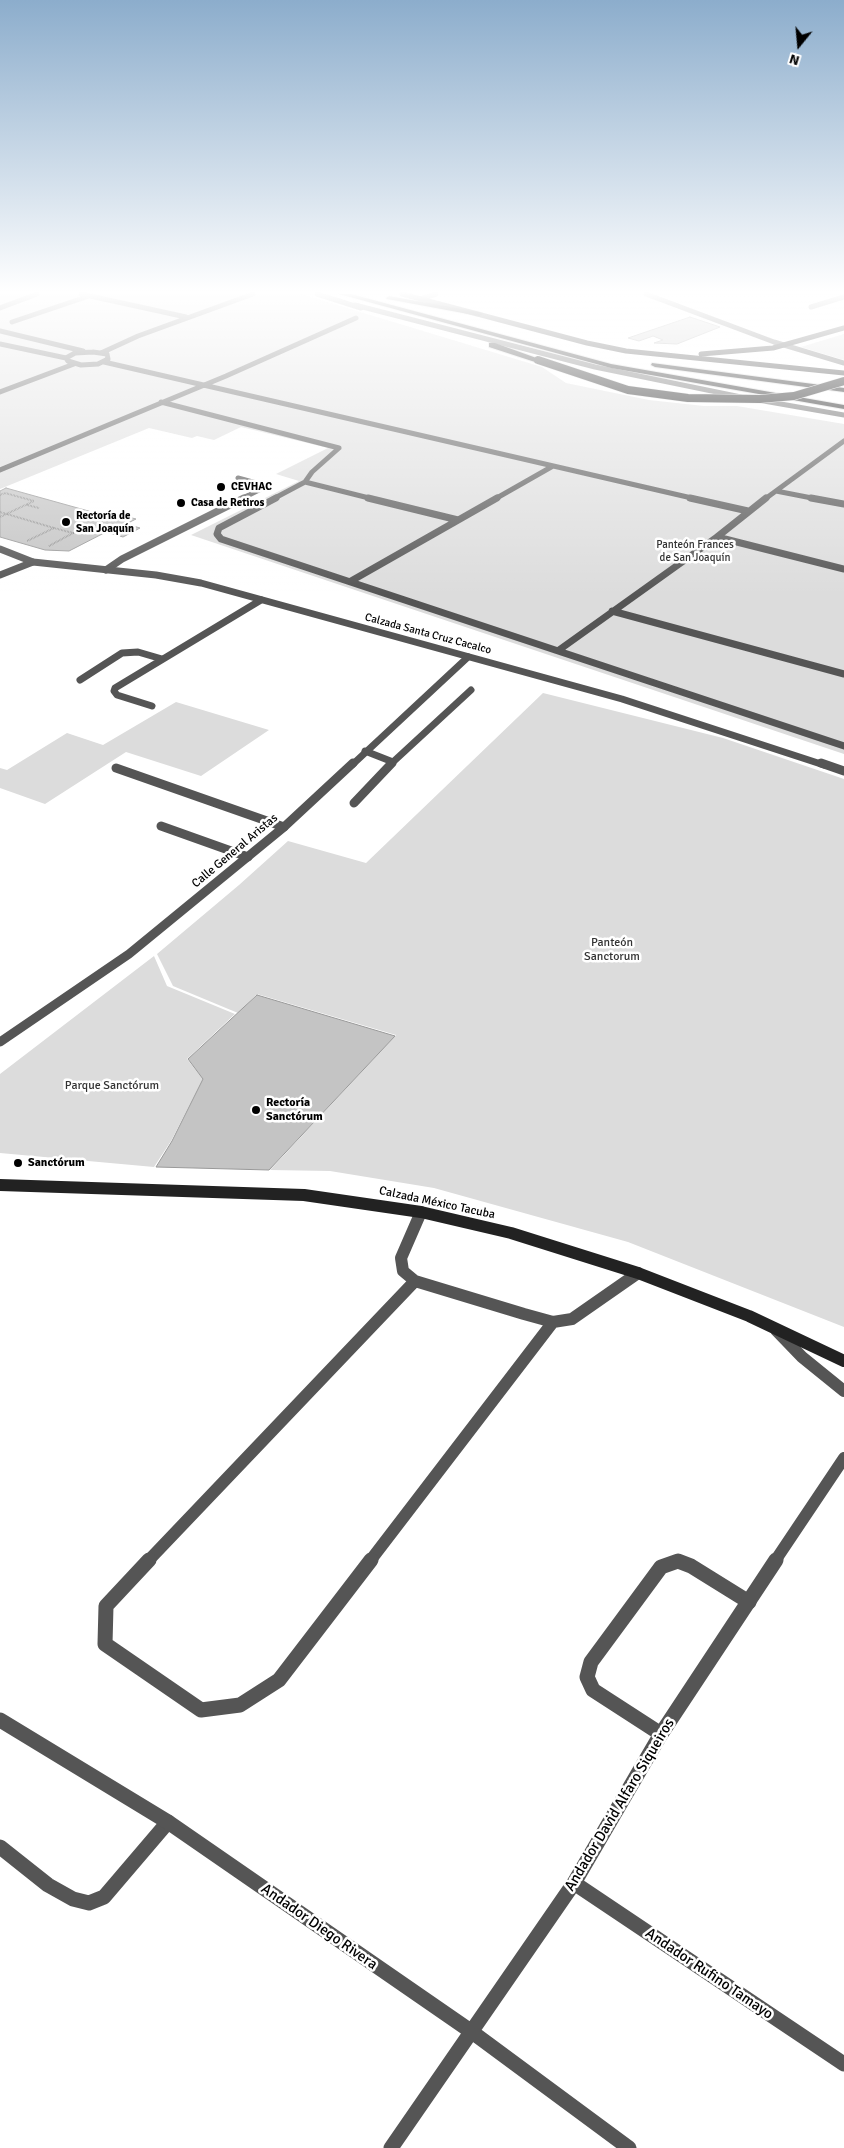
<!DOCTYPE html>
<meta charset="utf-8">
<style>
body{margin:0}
#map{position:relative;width:844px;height:2148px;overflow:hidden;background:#fff;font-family:Signika,sans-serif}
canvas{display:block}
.north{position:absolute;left:774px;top:20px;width:50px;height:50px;-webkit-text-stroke:4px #fff;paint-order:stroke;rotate:197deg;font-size:14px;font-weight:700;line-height:20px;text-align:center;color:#000}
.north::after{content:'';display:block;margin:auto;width:18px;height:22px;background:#000;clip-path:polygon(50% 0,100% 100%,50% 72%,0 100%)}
</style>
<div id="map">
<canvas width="844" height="2148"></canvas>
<div class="north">N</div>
</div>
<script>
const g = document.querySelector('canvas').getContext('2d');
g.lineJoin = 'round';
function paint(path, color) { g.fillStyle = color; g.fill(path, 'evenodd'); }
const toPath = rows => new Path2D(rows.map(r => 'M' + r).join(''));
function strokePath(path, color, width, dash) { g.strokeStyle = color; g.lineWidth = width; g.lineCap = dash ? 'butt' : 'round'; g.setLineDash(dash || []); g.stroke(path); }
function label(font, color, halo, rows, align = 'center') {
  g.font = font + ' Signika,sans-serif'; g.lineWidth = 5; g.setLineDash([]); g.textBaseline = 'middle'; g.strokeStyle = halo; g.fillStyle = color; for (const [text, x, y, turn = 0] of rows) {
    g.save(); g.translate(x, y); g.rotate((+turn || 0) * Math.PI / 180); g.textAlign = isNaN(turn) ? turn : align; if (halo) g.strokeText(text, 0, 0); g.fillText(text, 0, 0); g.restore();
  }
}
paint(toPath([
 [0,294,301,294,542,367,566,383,649,400,704,406,737,406,844,424,844,754,191,535,299,481,276,474,328,448,241,427,214,440,197,436,192,438,149,428,0,489],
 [844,334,844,360,801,347],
 [543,693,723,738,844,779,844,1327,628,1242,434,1188,330,1171,270,1170,396,1035,257,994,238,1013,173,986,157,954,239,885,288,841,366,863],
 [176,702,269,730,201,776,126,752,45,804,0,788,0,768,7,770,67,733,103,745],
 [154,956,167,986,235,1014,187,1059,203,1079,171,1141,154,1167,0,1153,0,1074]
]), '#dcdcdc');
const building = toPath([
 [690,317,720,327,677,344,654,343,663,340,653,336,639,341,628,338,690,317],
 [6,488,110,517,117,514,136,519,126,524,140,528,123,537,106,532,69,551,45,550,0,537,0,491,6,488],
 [257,995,395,1036,269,1170,156,1167,172,1141,203,1079,188,1059,257,995]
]);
paint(building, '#c4c4c4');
strokePath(building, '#999', 1);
const motorway = toPath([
 [339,294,351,294,611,364,844,405,844,409,611,368,339,294],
 [389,296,479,312,483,314,479,316,387,299,386,298,389,296],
 [489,343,495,343,542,360,535,362,489,347,489,343],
 [652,363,844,388,844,392,655,367,651,365,652,363]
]);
strokePath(motorway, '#dbdbdb', 2);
strokePath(toPath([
 [0,495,5,493,34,501,0,517],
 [27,505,39,508],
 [0,512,54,528,27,541],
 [49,546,73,533,54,528]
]), '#777', 2, [0.5, 1]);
strokePath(toPath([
 [81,294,186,317],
 [811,307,844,297],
 [0,308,37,294],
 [12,322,89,296],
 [0,331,83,351],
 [0,344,66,358],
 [93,352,107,354,108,359,98,364,81,365,68,361,66,358,75,353,93,352],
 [101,353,138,336,253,294],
 [104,362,696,499],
 [0,392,74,364],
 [161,402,339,448,312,472,305,482,273,499],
 [0,470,226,376,356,318],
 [238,478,267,486,241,499],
 [305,482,373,499],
 [776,491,817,499],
 [495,499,553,466],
 [765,499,844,441]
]), '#555', 5);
strokePath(toPath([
 [276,498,219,528,217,534,221,539,844,746],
 [368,498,458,520],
 [690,498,748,511],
 [811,498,844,504],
 [717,537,844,569],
 [106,570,122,559,244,498],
 [351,581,497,498],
 [612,611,844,674],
 [559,650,717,537,766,498],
 [80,680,122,653,138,652,162,659],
 [152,706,117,695,114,691,115,688,261,600],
 [365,751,393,762,390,765],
 [393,762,471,690]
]), '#555', 7);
strokePath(toPath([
 [116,768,284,827],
 [354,803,392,763],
 [161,826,248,857]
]), '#555', 9);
strokePath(toPath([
 [421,1212,401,1258,403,1271,415,1281,524,1314,553,1322,572,1319,638,1273],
 [148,1561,415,1281],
 [370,1561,553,1322],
 [677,1561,679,1561]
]), '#555', 12);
strokePath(toPath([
 [149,1560,106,1606,105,1644,201,1710,240,1705,279,1680,371,1560],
 [661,1734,593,1690,587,1677,591,1662,661,1567,678,1561,691,1566,749,1602],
 [0,1847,48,1885,73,1899,89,1903,104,1897,168,1822]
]), '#555', 15);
strokePath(toPath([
 [317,294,361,308],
 [355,305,595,367,741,397],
 [758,400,844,415]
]), '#555', 5);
strokePath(toPath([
 [420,299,436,294]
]), '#555', 5);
strokePath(toPath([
 [0,575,33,562],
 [352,765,468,657]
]), '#555', 7);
strokePath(toPath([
 [0,1042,129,954,284,827,353,763]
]), '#555', 9);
strokePath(toPath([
 [776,1330,802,1357,844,1391],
 [775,1561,844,1458]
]), '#555', 12);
strokePath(toPath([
 [0,1720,168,1822,472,2032,629,2148],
 [574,1883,844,2064],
 [391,2148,574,1883,661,1734,776,1560]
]), '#555', 15);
strokePath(toPath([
 [646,294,774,342,844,363]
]), '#555', 5);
strokePath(toPath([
 [0,549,33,562,156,575,201,583,622,699,824,765]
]), '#555', 7);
strokePath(toPath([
 [821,763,844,771]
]), '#555', 9);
strokePath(toPath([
 [402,294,587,343,626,351,844,373],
 [701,354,773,348,844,328]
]), '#222', 5);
strokePath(toPath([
 [0,1185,304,1195,421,1212,511,1233,638,1273,749,1316,844,1361]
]), '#222', 12);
paint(motorway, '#000');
const motorwayBridge = toPath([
 [538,360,628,390,688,398,760,399,794,396,844,381]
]);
strokePath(motorwayBridge, '#dbdbdb', 9, []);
strokePath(motorwayBridge, '#000', 8);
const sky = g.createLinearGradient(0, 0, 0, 595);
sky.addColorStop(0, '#8cadcc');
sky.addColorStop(0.49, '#fff');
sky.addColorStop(1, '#ffffff00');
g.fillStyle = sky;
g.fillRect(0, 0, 844, 595);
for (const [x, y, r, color] of [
 [221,487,5,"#000"],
 [181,503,5,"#000"],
 [66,522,5,"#000"],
 [256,1110,5,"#000"],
 [18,1163,5,"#000"]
]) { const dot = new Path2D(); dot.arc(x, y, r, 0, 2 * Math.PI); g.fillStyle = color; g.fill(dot); strokePath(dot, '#fff', 2); }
label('bold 11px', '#000', '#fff', [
 ["CEVHAC",231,487],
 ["Casa de Retiros",191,503],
 ["Rectoría de",76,516],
 ["San Joaquín",76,529]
], 'left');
label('11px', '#333', '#fff', [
 ["Panteón Frances",695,545],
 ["de San Joaquín",695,558]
]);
label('11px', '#000', '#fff', [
 ["Calzada Santa Cruz Cacalco",428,634,15]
]);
label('12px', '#000', '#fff', [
 ["Calle General Aristas",235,851,-40],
 ["Calzada México Tacuba",437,1203,12]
]);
label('12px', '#333', '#fff', [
 ["Panteón",612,943],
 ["Sanctorum",612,957],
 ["Parque Sanctórum",112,1086]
]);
label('bold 12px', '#000', '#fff', [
 ["Rectoría",266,1103],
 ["Sanctórum",266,1117],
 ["Sanctórum",28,1163]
], 'left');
label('15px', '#000', '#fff', [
 ["Andador David Alfaro Siqueiros",620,1805,-59],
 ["Andador Diego Rivera",319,1927,35],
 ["Andador Rufino Tamayo",709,1974,34]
]);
</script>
